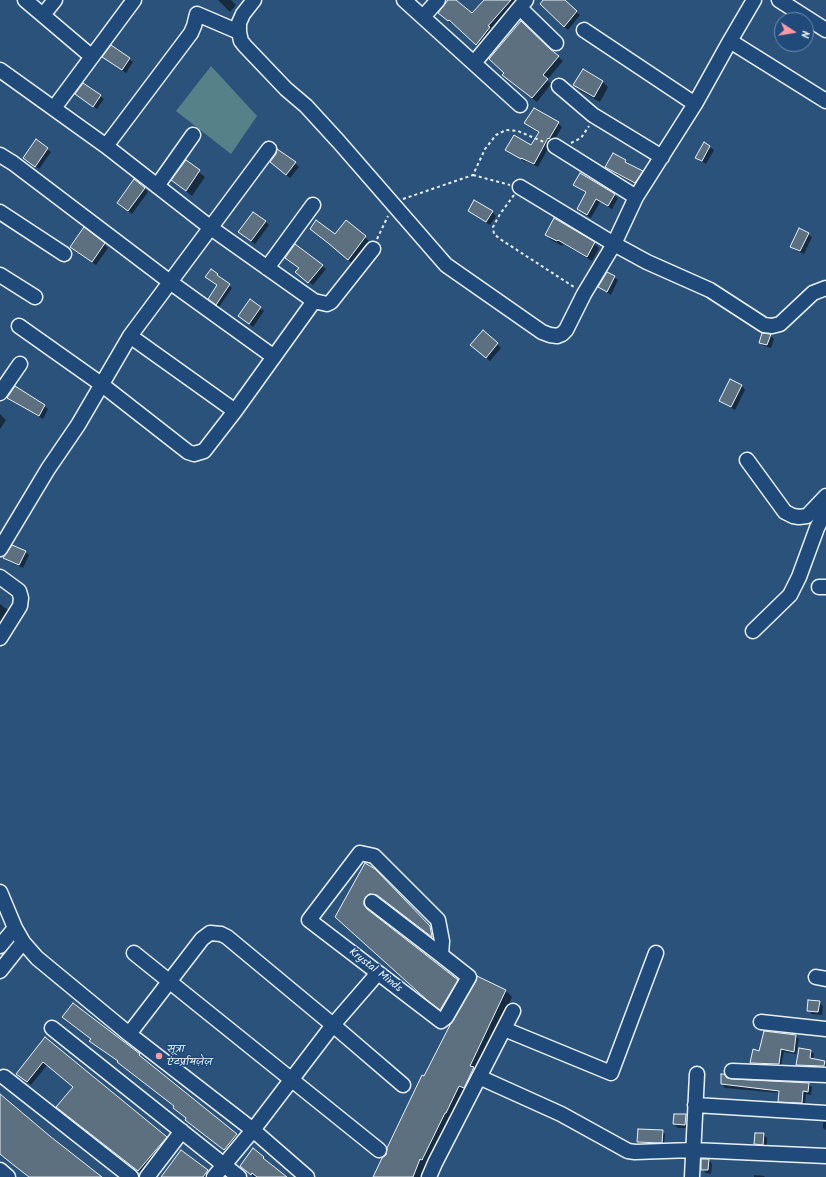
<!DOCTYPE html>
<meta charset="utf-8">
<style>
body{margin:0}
#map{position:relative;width:826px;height:1177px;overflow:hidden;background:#2b527b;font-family:Kalam,sans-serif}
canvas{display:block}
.north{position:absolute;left:774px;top:12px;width:40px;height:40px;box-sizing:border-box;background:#1f4a7a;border:1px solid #6f8dac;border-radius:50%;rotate:102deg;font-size:11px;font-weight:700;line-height:16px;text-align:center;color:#e8f1f8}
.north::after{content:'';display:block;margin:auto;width:14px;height:18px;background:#ff9aa2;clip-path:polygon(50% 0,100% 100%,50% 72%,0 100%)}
</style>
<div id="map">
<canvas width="826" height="1177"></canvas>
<div class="north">N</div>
</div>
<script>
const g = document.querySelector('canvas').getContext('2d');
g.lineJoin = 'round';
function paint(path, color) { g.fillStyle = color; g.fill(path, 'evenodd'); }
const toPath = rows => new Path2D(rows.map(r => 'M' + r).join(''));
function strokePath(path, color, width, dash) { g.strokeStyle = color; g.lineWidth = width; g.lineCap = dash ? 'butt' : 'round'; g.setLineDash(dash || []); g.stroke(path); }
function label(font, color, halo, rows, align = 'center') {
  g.font = font + ' Kalam,"Playpen Sans Deva",sans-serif'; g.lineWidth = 3.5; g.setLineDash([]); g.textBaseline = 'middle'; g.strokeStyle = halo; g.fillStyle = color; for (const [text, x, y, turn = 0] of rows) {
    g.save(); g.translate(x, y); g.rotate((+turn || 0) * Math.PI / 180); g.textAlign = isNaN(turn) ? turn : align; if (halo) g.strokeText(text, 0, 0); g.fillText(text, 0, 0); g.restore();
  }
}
paint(toPath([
 [211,66,257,116,231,154,176,111]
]), '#578188');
paint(toPath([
 [218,0,231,0,236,5,230,12],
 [449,0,454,0,472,15,485,0,518,0,492,30,493,32,480,48,453,23,452,24,443,17],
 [544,0,562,0,580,15,568,30,558,22],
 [521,23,563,61,547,80,551,84,537,102,507,79,505,73],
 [104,57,129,59,133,62,126,73],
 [603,82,608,87,600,102,580,91,574,85],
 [76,94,100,96,104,99,97,109],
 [525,122,558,123,562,127,553,142,552,141,538,167,525,161,525,162,506,149,532,146,539,133],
 [704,143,714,150,706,164,696,157],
 [47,149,51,152,39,169,28,161],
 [613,154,626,161,646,175,639,186,610,171,606,167],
 [186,162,205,177,192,196,173,180],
 [271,162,295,163,299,167,290,178],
 [574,185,614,195,618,198,612,209,600,202,591,218,582,213,578,209,587,194],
 [145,188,148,192,132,214,118,203],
 [469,211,492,212,496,216,490,225,473,214],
 [554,219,594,243,599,248,592,261,563,244,562,246,551,240,546,235],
 [265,221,269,225,255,244,243,236],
 [346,222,369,241,352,263,311,229,335,235],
 [808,234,812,237,804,254,795,250,791,246],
 [104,244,108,248,96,265,75,250],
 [322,266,326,269,313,285,300,276],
 [211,270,232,288,219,307,212,302,218,286,206,277],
 [608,273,618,280,611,295,599,287],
 [260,308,264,311,253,327,239,316],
 [483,331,501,348,490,361,475,348],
 [770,335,774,339,771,348,764,346,760,342],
 [731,381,742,386,745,390,735,410,724,404,720,401],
 [8,398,44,406,48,409,43,419,12,401],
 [0,414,6,420,0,429],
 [25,552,29,555,23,568,8,561,5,558],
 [0,604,9,611,0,625],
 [375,870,438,935,439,943,386,903,377,902,371,909,372,913,457,980,465,988,449,1017,437,1008,344,925],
 [506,991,512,997,477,1072,421,1177,374,1177,387,1156,424,1077],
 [819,1002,823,1006,822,1015,812,1014,808,1010],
 [67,1021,139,1055,240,1138,228,1153,190,1123,187,1119,174,1108,175,1106,122,1066,118,1062,119,1061],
 [796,1036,799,1039,796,1054,784,1052,781,1067,754,1066,751,1063,760,1052],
 [45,1038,170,1141,142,1174,61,1111,74,1087,47,1065,31,1085,21,1077],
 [811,1051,814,1054,813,1060,824,1062,826,1064,826,1069,800,1068,797,1065],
 [722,1075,728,1079,808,1084,812,1087,811,1095,806,1094,805,1106,782,1105,779,1101,780,1093,725,1088,722,1084],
 [685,1115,689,1119,689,1128,678,1128,674,1124],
 [823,1122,826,1122,826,1130,823,1128],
 [662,1131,665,1134,664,1145,641,1145,638,1142],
 [763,1134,767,1138,767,1148,759,1148,755,1144],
 [253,1150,264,1158,286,1177,254,1177,245,1170],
 [182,1151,208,1171,211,1175,209,1177,162,1177],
 [709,1160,712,1164,711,1174,706,1173,702,1169],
 [754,1175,764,1176,765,1177,754,1177]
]), '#0007');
const building = toPath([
 [448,0,456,0,472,13,484,0,511,0,488,26,490,27,476,45,449,20,448,21,438,13,448,0],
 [543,0,565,0,577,11,564,27,540,4,543,0],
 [521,21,550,49,559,56,543,75,548,79,532,98,502,75,504,73,489,59,521,21],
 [111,45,130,58,122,70,102,57,111,45],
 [583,69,603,81,594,97,573,85,583,69],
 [83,83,101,95,93,107,75,94,83,83],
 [534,108,559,122,549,139,548,138,534,164,521,158,521,159,505,150,514,135,531,145,539,132,524,123,534,108],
 [36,139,48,148,35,167,23,158,36,139],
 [704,142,710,146,702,161,695,158,704,142],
 [277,149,296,162,286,175,270,162,276,154,277,149],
 [613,153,626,160,625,162,643,171,635,183,605,167,613,153],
 [186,160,200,170,186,191,171,180,186,160],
 [580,173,615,194,608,206,596,199,587,215,577,209,586,192,573,185,580,173],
 [134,179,145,188,128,211,117,203,134,179],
 [474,200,493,211,486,222,468,211,474,200],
 [253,212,266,221,251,241,238,232,253,212],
 [554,218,595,242,587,257,558,240,557,241,545,235,554,218],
 [316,220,335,234,346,220,366,236,348,260,328,243,310,229,316,220],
 [84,227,105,243,92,262,70,247,84,227],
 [799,228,809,233,800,251,790,247,799,228],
 [295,244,323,265,308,283,295,272,299,268,285,258,295,244],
 [211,269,218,274,217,275,230,284,216,305,208,299,217,285,205,277,211,269],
 [607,272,615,276,607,292,598,287,607,272],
 [250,299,261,307,249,324,238,316,250,299],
 [483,330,498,343,486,358,470,345,483,330],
 [762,333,771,334,767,345,759,343,762,333],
 [730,379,742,385,731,407,719,401,730,379],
 [15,386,45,405,39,416,7,398,15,386],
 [12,545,26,551,19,565,3,558,12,545],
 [365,863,375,869,430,926,432,937,377,895,369,894,366,897,364,901,364,905,367,909,458,980,440,1010,427,1000,335,917,365,863],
 [477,976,506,990,470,1066,474,1067,464,1088,459,1086,446,1113,445,1113,422,1160,420,1159,413,1177,373,1177,382,1158,386,1155,387,1148,422,1075,424,1076,450,1025,453,1021,476,981,477,976],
 [808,1000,820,1001,818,1012,807,1011,808,1000],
 [73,1003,140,1054,139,1055,237,1134,224,1150,185,1120,186,1118,173,1108,174,1106,117,1062,118,1061,89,1041,91,1039,62,1017,73,1003],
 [764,1031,796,1035,794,1052,781,1049,779,1064,750,1063,753,1049,759,1051,764,1031],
 [45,1037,167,1137,138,1171,56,1107,73,1087,43,1062,27,1082,16,1074,45,1037],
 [799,1048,811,1050,810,1058,825,1061,824,1066,796,1065,799,1048],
 [721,1074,724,1074,727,1078,732,1079,809,1083,808,1092,803,1091,802,1103,778,1102,779,1091,721,1084,721,1074],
 [0,1094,51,1137,102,1177,29,1177,11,1163,0,1154,0,1094],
 [674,1114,686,1114,685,1125,673,1124,674,1114],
 [638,1129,663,1130,662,1143,637,1142,638,1129],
 [755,1133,764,1133,763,1145,754,1144,755,1133],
 [253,1148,264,1157,263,1158,287,1177,257,1177,252,1173,251,1175,240,1166,253,1148],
 [181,1150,208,1170,203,1177,161,1177,181,1150],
 [701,1159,709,1159,708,1170,701,1170,701,1159]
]);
paint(building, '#5d707f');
strokePath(building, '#e8f1f8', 1);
const minor = toPath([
 [25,0,91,56],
 [254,0,243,14,239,23,239,32,241,41,245,46,286,89,306,106,339,142,446,265,542,332,550,335,557,336,562,334,566,330,584,294,614,244,636,197,695,104,730,41,754,0],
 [404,0,520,105],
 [779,0,826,30],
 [520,8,556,43],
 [43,15,55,0],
 [423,17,438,0],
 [584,30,695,104],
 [730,41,826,101],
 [474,63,526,0],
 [0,70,106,146,211,228,314,301,327,304,331,302,373,249],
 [559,86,593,115,662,157],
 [54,108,134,0],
 [106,146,191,33,194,26,197,14,239,32],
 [555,146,636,197],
 [0,155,13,163,170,282,274,357],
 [157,186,193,135],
 [520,187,614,244,647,262,710,290,764,325,772,326,780,324,813,293,826,288],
 [0,212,64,254],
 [267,268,313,205],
 [0,275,35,297],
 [19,326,101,384,188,452,194,454,204,451,235,411,314,301],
 [130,336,235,411],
 [0,393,20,364],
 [747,460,785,512,793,516,799,517,807,516,826,496],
 [0,549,48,469,78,425,130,336,269,149],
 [0,577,19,591,21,598,20,606,0,638],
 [819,587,826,587],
 [753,631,790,595,799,577,817,528,826,510],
 [360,853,374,856,438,920,442,941,441,955,469,977,446,1017,441,1021,309,920,360,853],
 [0,892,15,928,23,942,37,958,129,1034,253,1130,307,1177],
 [372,902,441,955],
 [0,946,15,928],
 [134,953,379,1150],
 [0,971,23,942],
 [816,977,826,979],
 [761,1022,826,1029],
 [52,1028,239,1177],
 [504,1029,611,1073,656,953],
 [129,1034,202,939,210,933,221,934,227,937,333,1025,403,1085],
 [732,1071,826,1075],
 [4,1077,131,1177],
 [479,1077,561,1114,628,1151,635,1152,693,1150,826,1156],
 [695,1105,826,1113],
 [0,1170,8,1177],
 [147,1177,182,1131],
 [214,1177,253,1130,333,1025,378,973],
 [429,1177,435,1163,513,1011],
 [692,1177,697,1074]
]);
strokePath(minor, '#e8f1f8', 17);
strokePath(toPath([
 [571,143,581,138,589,126],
 [473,175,510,185],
 [514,195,500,214,493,227,494,234,500,239,574,287],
 [403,199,473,175,485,149,496,135,506,130,518,131,544,142],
 [377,239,388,216]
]), '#e8f1f8', 2, [3, 3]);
strokePath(minor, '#1f4a7a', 14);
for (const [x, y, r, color] of [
 [159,1056,4,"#ff9aa2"]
]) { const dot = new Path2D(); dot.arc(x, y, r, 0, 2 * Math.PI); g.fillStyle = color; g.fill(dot); strokePath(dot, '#1f4a7a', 1.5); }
label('11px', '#e8f1f8', '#1f4a7a', [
 ["Krystal Minds",375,971,38]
]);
label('11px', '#e8f1f8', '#1f4a7a', [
 ["सूत्रा",167,1050],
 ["एंटर्प्रायज़ेज़",167,1063]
], 'left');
</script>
